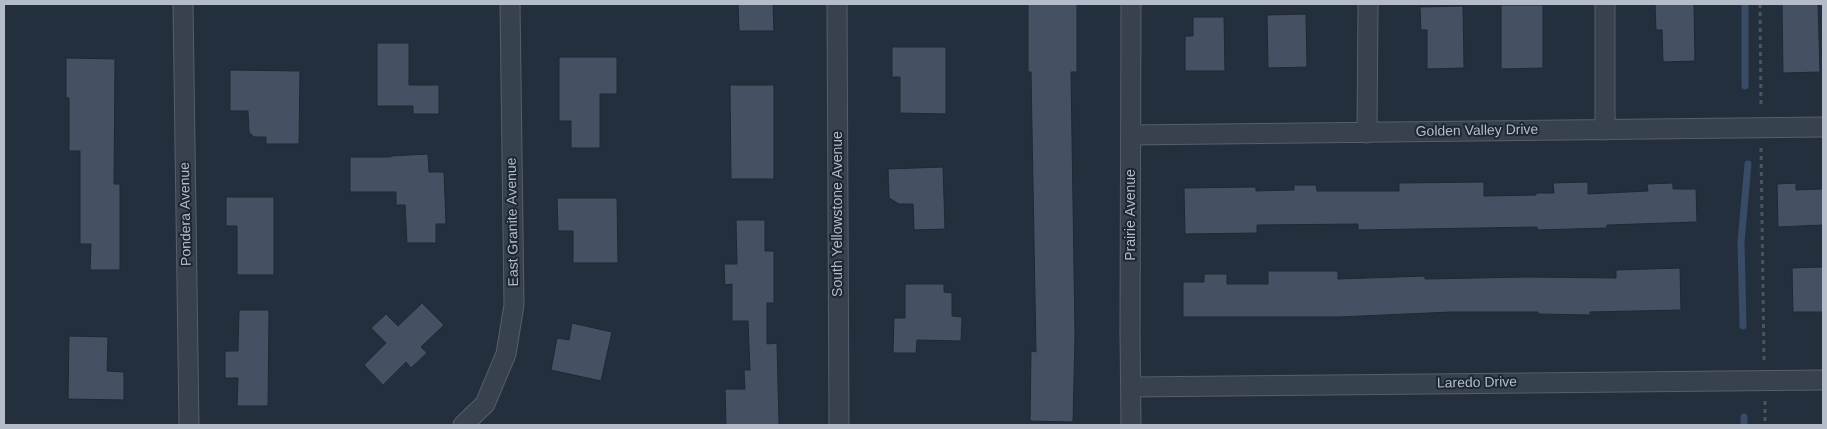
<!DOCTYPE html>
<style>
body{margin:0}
#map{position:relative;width:1827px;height:429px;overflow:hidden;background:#242f3e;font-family:Arial,sans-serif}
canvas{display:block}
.frame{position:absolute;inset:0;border:5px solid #b4bcc9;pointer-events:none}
</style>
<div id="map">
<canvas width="1827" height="429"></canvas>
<div class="frame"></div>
</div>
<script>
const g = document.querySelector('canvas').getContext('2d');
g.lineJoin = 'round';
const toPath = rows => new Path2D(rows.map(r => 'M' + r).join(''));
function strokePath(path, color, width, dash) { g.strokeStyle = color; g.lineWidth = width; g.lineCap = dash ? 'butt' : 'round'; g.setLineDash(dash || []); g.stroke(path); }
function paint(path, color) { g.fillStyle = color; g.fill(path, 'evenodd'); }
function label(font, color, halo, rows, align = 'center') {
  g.font = font + ' Arial,sans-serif'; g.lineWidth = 4; g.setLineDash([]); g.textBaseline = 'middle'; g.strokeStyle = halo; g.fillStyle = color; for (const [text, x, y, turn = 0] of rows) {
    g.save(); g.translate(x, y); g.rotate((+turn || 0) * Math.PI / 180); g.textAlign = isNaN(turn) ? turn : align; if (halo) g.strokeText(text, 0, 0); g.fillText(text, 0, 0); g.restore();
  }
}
strokePath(toPath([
 [1745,4,1745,86],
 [1743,326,1741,242,1748,164],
 [1744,425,1744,417]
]), '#394c67', 7);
const building = toPath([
 [738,4,773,4,774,31,739,31,738,4],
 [1028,4,1077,4,1077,72,1071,72,1075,334,1073,422,1030,421,1031,351,1036,352,1031,72,1028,72,1028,4],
 [1655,4,1694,4,1695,61,1663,62,1662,30,1656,30,1655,4],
 [1782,4,1818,4,1820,72,1783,73,1782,4],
 [1501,5,1543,5,1543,68,1501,69,1501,5],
 [1463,6,1464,68,1427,69,1427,30,1421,30,1420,7,1463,6],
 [1306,14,1307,67,1268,68,1267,15,1306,14],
 [1193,17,1224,17,1225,71,1185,71,1185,36,1193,36,1193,17],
 [377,43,409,43,409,85,439,85,439,114,413,114,413,106,377,106,377,43],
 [892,47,946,47,946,114,900,113,900,77,892,77,892,47],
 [559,57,617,57,617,94,600,94,600,148,571,148,571,121,559,121,559,57],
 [66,58,115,59,114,184,120,184,120,270,90,270,91,244,80,244,80,151,69,151,69,98,66,98,66,58],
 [230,70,300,71,299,144,266,144,266,137,254,137,249,132,248,111,230,111,230,70],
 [730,85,774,85,774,179,731,179,730,85],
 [428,154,429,172,444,172,446,224,436,224,436,243,407,243,405,205,396,205,396,192,350,192,350,157,391,157,391,156,428,154],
 [943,167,945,229,914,230,913,204,899,204,889,198,888,169,943,167],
 [1484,182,1484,196,1536,195,1536,193,1554,193,1553,183,1588,182,1588,194,1648,191,1647,184,1673,183,1673,189,1696,189,1697,222,1607,225,1607,228,1537,230,1537,227,1358,230,1358,224,1257,225,1257,233,1185,234,1184,188,1256,187,1256,191,1294,190,1294,185,1316,185,1317,191,1399,191,1399,183,1484,182],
 [1796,183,1796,190,1823,189,1823,225,1778,227,1777,184,1796,183],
 [226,197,274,197,274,275,237,275,237,226,226,226,226,197],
 [557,198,617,198,618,263,573,263,573,231,558,231,557,198],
 [736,220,765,220,765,251,774,251,774,303,767,303,767,344,777,343,779,425,726,425,725,389,745,389,744,370,750,370,748,321,732,321,732,284,725,285,724,264,737,264,736,220],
 [1823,267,1823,312,1793,312,1792,268,1823,267],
 [1680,268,1681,310,1590,312,1590,315,1538,314,1538,312,1451,312,1339,317,1183,317,1183,282,1204,282,1204,274,1227,274,1227,284,1268,284,1268,271,1338,271,1338,279,1425,276,1425,279,1527,277,1616,278,1616,270,1680,268],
 [905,284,944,284,944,292,952,293,952,316,962,317,961,341,917,340,916,353,893,353,894,318,905,318,905,284],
 [422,303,444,325,421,347,427,353,411,368,406,362,383,385,364,365,386,343,371,328,386,314,398,326,422,303],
 [239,310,269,310,268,406,237,406,238,378,225,378,225,351,238,351,239,310],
 [572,323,612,332,601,381,551,370,557,338,569,340,572,323],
 [69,336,108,337,107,371,124,372,124,400,68,399,69,336]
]);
paint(building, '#455162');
strokePath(building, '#1f2835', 1);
const minor = toPath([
 [183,4,189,425],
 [837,4,839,425],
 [1131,4,1130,332,1131,425],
 [1605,4,1605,130],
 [1367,133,1368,4],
 [1131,135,1823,127],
 [1131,387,1823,380],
 [463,425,485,404,506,354,514,305,510,4]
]);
strokePath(minor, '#565f6c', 21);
strokePath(toPath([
 [1760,4,1761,107],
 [1761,148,1764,360],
 [1765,401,1765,425]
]), '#44595c', 3, [4, 4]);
strokePath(minor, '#38414e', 19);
label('14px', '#b4bcc9', '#1d2633', [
 ["Golden Valley Drive",1477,131,-1],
 ["Pondera Avenue",186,214,-91],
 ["South Yellowstone Avenue",838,214,-90],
 ["Prairie Avenue",1131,215,-90],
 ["East Granite Avenue",513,222,-91],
 ["Laredo Drive",1477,383,-1]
]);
</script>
